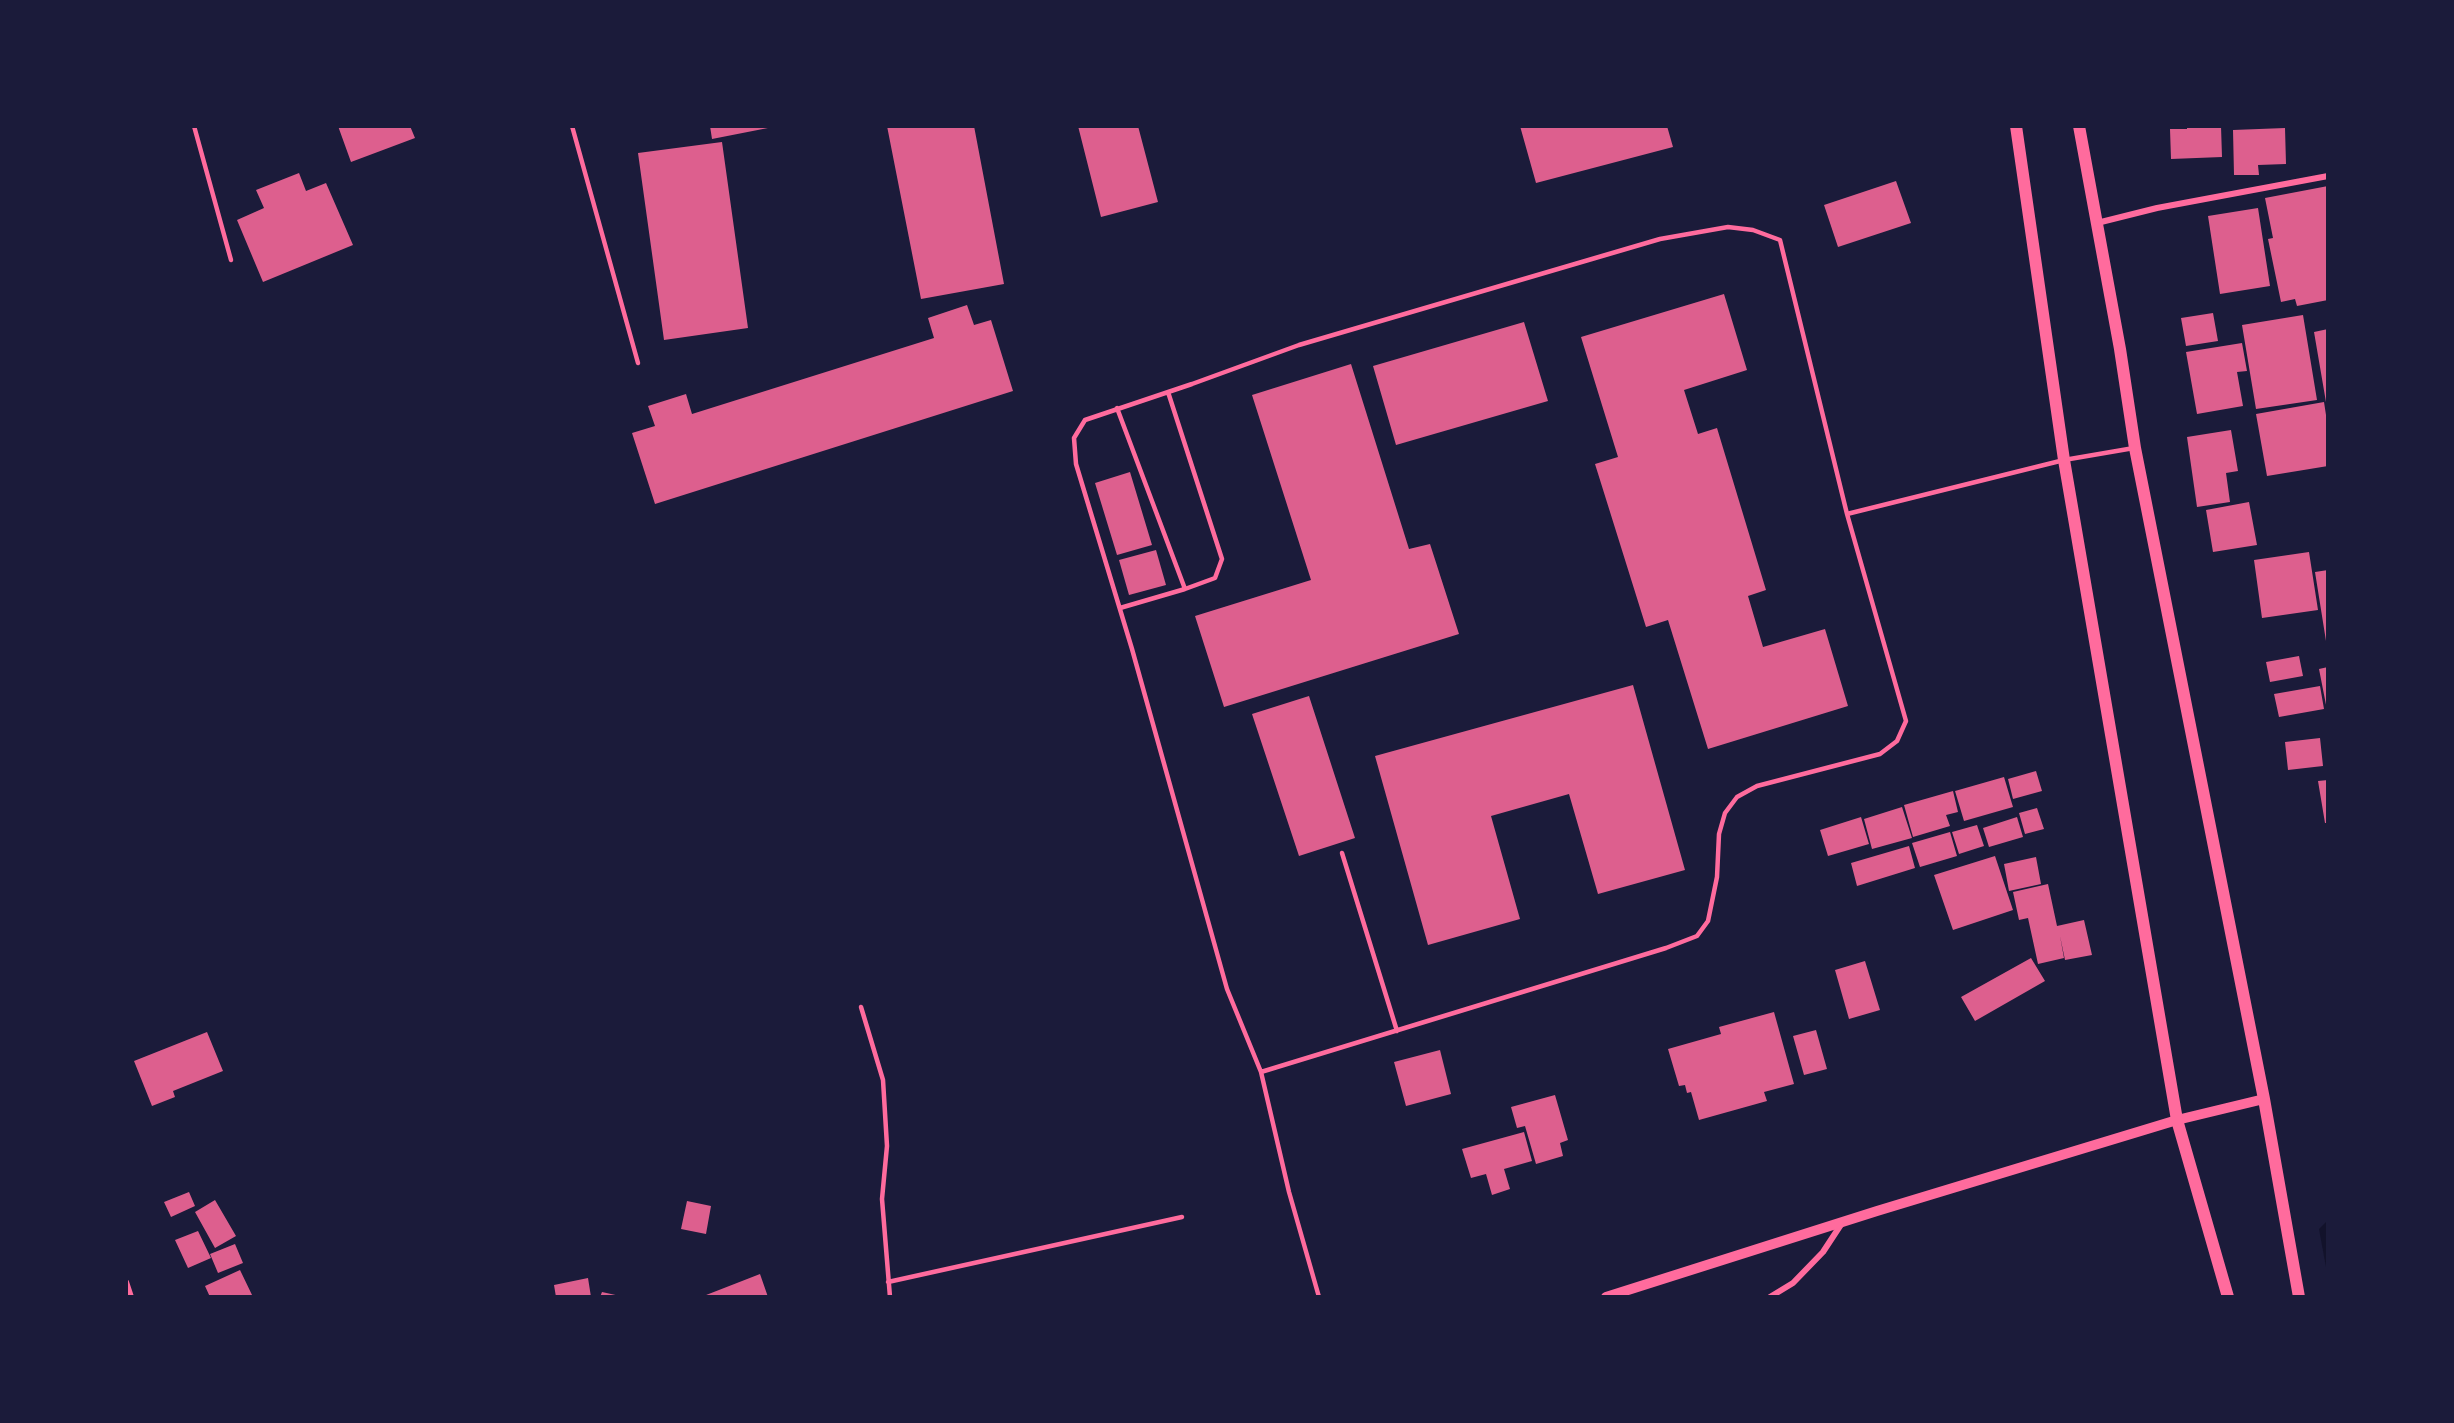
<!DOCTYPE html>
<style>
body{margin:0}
#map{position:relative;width:2454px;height:1423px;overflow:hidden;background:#1b1b3a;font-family:"Roboto Condensed",sans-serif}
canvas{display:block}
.frame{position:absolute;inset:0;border:128px solid #1b1b3a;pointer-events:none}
</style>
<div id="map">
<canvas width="2454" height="1423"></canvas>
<div class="frame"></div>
</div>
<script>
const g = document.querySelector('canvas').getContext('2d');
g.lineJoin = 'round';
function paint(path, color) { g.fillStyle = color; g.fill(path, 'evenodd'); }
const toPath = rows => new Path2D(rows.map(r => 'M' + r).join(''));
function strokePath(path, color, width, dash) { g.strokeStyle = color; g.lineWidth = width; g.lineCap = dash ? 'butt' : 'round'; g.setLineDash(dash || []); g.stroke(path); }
paint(toPath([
 [2328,1220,2328,1278,2319,1229]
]), '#12122b');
paint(toPath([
 [338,126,410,126,415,138,351,162],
 [710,126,773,126,773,127,712,139],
 [887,126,974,126,1004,284,921,299],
 [1078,126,1138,126,1158,202,1101,217],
 [1520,126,1667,126,1673,147,1536,183],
 [2187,126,2221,126,2222,157,2171,159,2170,129,2187,129],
 [2285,128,2286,164,2258,165,2259,175,2234,175,2233,130],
 [722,142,748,328,664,340,638,153],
 [299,173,306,191,326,183,353,245,263,282,237,220,264,208,256,190],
 [1896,181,1911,223,1838,247,1824,205],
 [2328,186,2328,300,2297,306,2295,299,2281,302,2268,239,2273,238,2265,198],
 [2258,208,2270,286,2220,294,2208,216],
 [1724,294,1747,370,1684,390,1698,434,1717,428,1766,590,1748,596,1763,647,1825,629,1848,706,1708,749,1668,620,1646,627,1595,464,1618,457,1581,337],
 [967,305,974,325,991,320,1013,391,655,504,632,433,655,426,648,406,686,394,692,414,934,338,928,318],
 [2213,313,2218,341,2186,346,2181,318],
 [2303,315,2317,400,2256,409,2242,325],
 [1524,322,1548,401,1396,445,1373,366],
 [2328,329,2328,407,2327,408,2314,332],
 [2242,343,2247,371,2237,372,2243,406,2197,414,2186,352],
 [1351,364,1409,549,1430,544,1459,634,1224,707,1195,616,1311,580,1252,395],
 [2324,402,2328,428,2328,466,2267,476,2256,414],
 [2231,430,2238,471,2226,473,2230,502,2197,507,2187,437],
 [1130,472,1152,545,1117,555,1095,483],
 [2249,502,2257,545,2213,552,2206,510],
 [1156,550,1166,585,1129,595,1119,560],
 [2309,552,2318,610,2262,618,2254,560],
 [2328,570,2328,641,2326,641,2315,572],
 [2299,656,2303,676,2270,682,2266,662],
 [2328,667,2328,710,2327,710,2319,669],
 [1633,685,1685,870,1598,894,1569,794,1491,816,1520,919,1428,945,1375,756],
 [2320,686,2324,709,2279,717,2274,694],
 [1309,696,1355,838,1299,856,1252,714],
 [2320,738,2323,766,2288,770,2285,742],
 [2036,771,2042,791,2013,799,2008,779],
 [2004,777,2013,807,1964,821,1955,791],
 [2328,780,2328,823,2325,823,2318,781],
 [1953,791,1958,812,1946,815,1950,826,1913,837,1904,805],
 [1902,807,1912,838,1872,849,1864,819],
 [2037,808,2044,829,2025,834,2019,813],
 [1861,817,1869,844,1828,856,1820,830],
 [2017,817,2023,837,1989,847,1983,828],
 [1977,825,1984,846,1959,854,1952,832],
 [1950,832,1957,856,1920,867,1912,843],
 [1909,846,1915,868,1857,886,1851,863],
 [1995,856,2013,910,1953,930,1934,875],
 [2036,857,2041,884,2009,891,2004,864],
 [2048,884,2057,926,2084,920,2092,955,2065,960,2060,936,2064,958,2038,964,2028,918,2019,920,2013,892],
 [2031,958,2045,981,1975,1021,1961,997],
 [1865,961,1880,1010,1849,1019,1835,970],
 [1774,1012,1794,1084,1764,1092,1767,1101,1699,1120,1691,1092,1687,1093,1685,1085,1679,1086,1668,1049,1721,1034,1719,1027],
 [1816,1030,1827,1069,1804,1075,1793,1036],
 [207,1032,223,1071,173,1091,175,1097,152,1106,134,1061],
 [1440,1050,1451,1094,1406,1106,1394,1062],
 [1555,1095,1568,1140,1560,1143,1563,1156,1536,1164,1525,1126,1517,1128,1511,1107],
 [1524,1132,1532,1161,1504,1169,1510,1189,1492,1195,1486,1174,1471,1178,1462,1149],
 [189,1192,195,1206,171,1217,164,1202],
 [215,1200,236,1236,215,1248,195,1212],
 [687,1201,711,1206,706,1234,681,1229],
 [198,1231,211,1258,188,1268,175,1240],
 [235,1244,243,1263,218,1273,210,1254],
 [240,1270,253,1297,210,1297,205,1286],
 [760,1274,768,1297,701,1297],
 [588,1278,591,1297,556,1297,554,1285],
 [602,1292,620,1296,620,1297,600,1297]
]), '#dd5f8e');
strokePath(toPath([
 [194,126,231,260],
 [572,126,638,363],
 [1117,408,1185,589],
 [1847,514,2064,460,2134,448],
 [1120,608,1185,589,1215,578,1222,559,1168,392],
 [1342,853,1397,1031],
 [861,1007,883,1080,887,1146,882,1199,890,1297],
 [1261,1072,1666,948,1697,936,1708,921,1717,877,1719,834,1725,813,1737,797,1757,786,1880,754,1897,741,1906,721,1847,514,1780,240,1753,230,1728,227,1660,239,1299,345,1192,384,1085,420,1074,438,1076,464,1132,649,1227,989,1261,1072,1289,1192,1319,1297],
 [888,1282,1182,1217]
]), '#ff6b9d', 4.5);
strokePath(toPath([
 [2097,223,2157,208,2328,176],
 [126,1282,131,1297],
 [1770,1297,1793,1283,1823,1252,1842,1223]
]), '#ff6b9d', 6);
strokePath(toPath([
 [1606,1297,1877,1211,2177,1120,2264,1099]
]), '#ff6b9d', 10);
strokePath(toPath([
 [2016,126,2064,460,2177,1120,2228,1297],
 [2079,126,2120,349,2135,448,2264,1099,2299,1297]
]), '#ff6b9d', 12);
</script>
